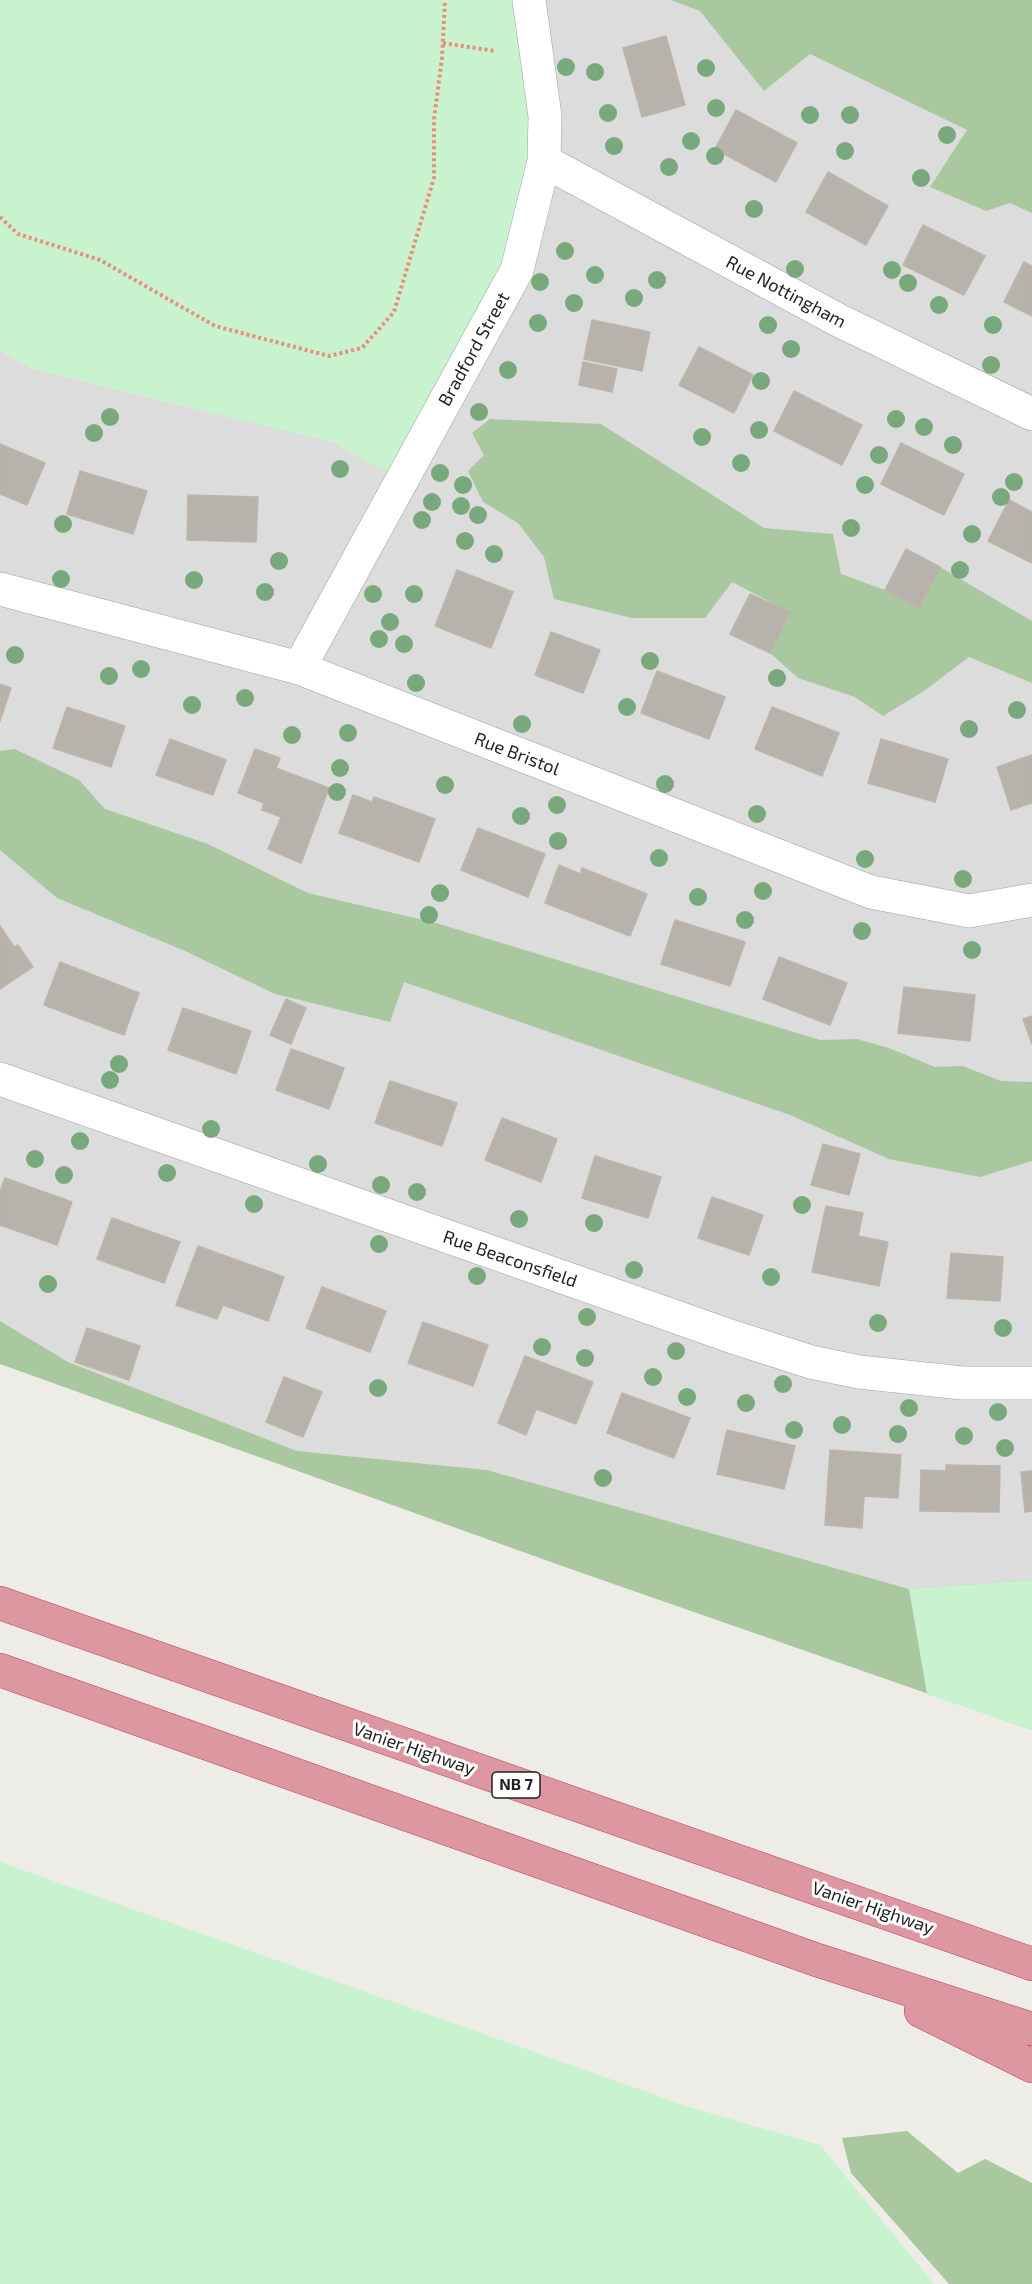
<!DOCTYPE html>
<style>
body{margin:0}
canvas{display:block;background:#eeece6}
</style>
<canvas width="1032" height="2284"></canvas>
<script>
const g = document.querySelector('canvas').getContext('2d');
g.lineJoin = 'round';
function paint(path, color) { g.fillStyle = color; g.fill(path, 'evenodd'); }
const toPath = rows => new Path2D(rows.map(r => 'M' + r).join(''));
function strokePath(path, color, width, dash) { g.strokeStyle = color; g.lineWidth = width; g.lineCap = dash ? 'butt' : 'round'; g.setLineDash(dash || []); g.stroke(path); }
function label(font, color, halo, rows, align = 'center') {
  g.font = font + ' "Exo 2",sans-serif'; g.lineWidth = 6; g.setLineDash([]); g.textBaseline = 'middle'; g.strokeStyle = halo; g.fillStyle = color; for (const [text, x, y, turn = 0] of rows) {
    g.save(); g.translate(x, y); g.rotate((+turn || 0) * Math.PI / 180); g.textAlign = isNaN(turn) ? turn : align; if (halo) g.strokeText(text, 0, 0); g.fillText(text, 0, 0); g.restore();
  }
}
paint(toPath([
 [529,0,1032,0,1032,1580,909,1589,487,1470,297,1451,68,1362,0,1321,0,350,31,368,335,443,367,462,413,481]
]), '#dcdcdc');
paint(toPath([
 [671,0,1032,0,1032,213,1010,203,986,211,930,187,967,130,810,54,764,91,700,11],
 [490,419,601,424,764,528,833,534,841,574,885,590,919,608,940,567,1032,621,1032,683,969,657,924,691,883,716,855,697,798,678,770,653,789,612,732,582,705,618,632,618,554,599,544,557,518,523,483,502,468,471,484,455,472,433],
 [15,749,79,780,105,809,208,844,308,893,436,923,820,1040,857,1039,889,1048,935,1067,963,1066,1001,1081,1032,1082,1032,1161,980,1177,889,1159,790,1115,404,982,390,1022,275,994,185,951,57,898,0,850,0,751],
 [0,1321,68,1362,297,1451,487,1470,909,1589,1032,1580,1032,1730,562,1566,0,1364],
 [907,2131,958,2173,985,2159,1032,2183,1032,2284,949,2284,851,2173,842,2138]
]), '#a9c8a0');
paint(toPath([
 [0,0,529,0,544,161,413,481,367,462,335,443,31,368,0,350],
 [1032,1580,1032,1730,927,1694,909,1589],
 [0,1862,689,2107,820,2145,934,2284,0,2284]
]), '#c8f3ce');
const building = toPath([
 [666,36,685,105,642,117,623,48,666,36],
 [736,110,797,143,776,182,715,149,736,110],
 [828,172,888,206,866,245,806,212,828,172],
 [923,225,985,256,964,295,903,265,923,225],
 [1024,262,1032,266,1032,316,1004,302,1024,262],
 [592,320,650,332,642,371,584,359,592,320],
 [699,347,753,375,734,413,679,385,699,347],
 [583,362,617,369,612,392,579,385,583,362],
 [794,391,862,425,842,465,774,431,794,391],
 [901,443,964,474,944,515,881,484,901,443],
 [0,444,45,463,27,505,0,494,0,444],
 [80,471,147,491,133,534,67,514,80,471],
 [188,495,258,497,256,542,187,540,188,495],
 [1009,500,1032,512,1032,563,988,541,1009,500],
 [906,549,940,567,919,608,885,590,906,549],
 [457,570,513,592,491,648,435,626,457,570],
 [750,594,790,612,770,653,730,634,750,594],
 [551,632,600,650,583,693,535,675,551,632],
 [657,671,725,697,709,739,641,713,657,671],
 [0,684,11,688,0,721,0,684],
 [67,707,125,726,111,767,53,748,67,707],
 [772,707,839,733,822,776,755,749,772,707],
 [170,739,226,760,213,795,156,775,170,739],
 [881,739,948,759,935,802,868,783,881,739],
 [255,749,280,758,276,768,329,788,301,863,268,849,281,817,262,810,264,803,238,793,255,749],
 [1032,755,1032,803,1011,810,997,767,1032,755],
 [353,795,372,802,374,797,435,819,419,862,339,833,353,795],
 [478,828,545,854,528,897,461,870,478,828],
 [559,865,580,874,582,868,647,894,630,936,545,903,559,865],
 [675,920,745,942,730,986,661,964,675,920],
 [0,926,14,947,18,945,33,967,0,989,0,926],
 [779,957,847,983,830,1025,763,999,779,957],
 [60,962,139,993,124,1035,44,1005,60,962],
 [904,987,975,995,970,1041,898,1033,904,987],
 [286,999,306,1008,291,1044,270,1035,286,999],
 [183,1008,251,1031,236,1074,168,1050,183,1008],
 [1032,1016,1032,1044,1023,1019,1032,1016],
 [291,1049,344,1068,329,1109,276,1090,291,1049],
 [390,1081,457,1103,442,1146,375,1123,390,1081],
 [502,1118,557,1139,541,1182,485,1160,502,1118],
 [823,1144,860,1154,849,1195,811,1185,823,1144],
 [595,1156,661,1177,648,1218,582,1198,595,1156],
 [5,1178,72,1202,57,1245,0,1225,0,1192,5,1178],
 [712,1197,763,1215,749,1255,698,1238,712,1197],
 [826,1206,863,1213,858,1236,888,1242,879,1286,812,1272,826,1206],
 [112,1218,180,1242,164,1283,97,1259,112,1218],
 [198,1246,284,1277,268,1321,223,1305,217,1319,176,1305,198,1246],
 [951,1253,1003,1257,1000,1301,947,1298,951,1253],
 [322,1287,386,1311,370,1352,306,1328,322,1287],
 [423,1322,488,1345,473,1386,408,1363,423,1322],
 [87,1328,140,1346,129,1380,75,1362,87,1328],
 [525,1356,593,1382,576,1424,536,1409,526,1435,498,1423,525,1356],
 [284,1377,322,1392,303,1437,266,1422,284,1377],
 [622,1393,690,1418,674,1458,607,1433,622,1393],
 [727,1430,795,1446,784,1489,717,1474,727,1430],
 [830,1450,901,1455,898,1498,864,1496,862,1528,825,1525,830,1450],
 [946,1465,1000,1466,999,1512,920,1511,921,1470,946,1471,946,1465],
 [1032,1471,1032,1511,1025,1512,1021,1472,1032,1471]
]);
paint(building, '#b7b2ac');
strokePath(building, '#beb4aa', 1.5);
const minor = toPath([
 [544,161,838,320,1032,414],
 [0,589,299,668,871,892,969,911,1032,900],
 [299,668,517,270,544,161,545,116,529,0],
 [0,1079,733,1337,811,1362,859,1372,962,1383,1032,1383]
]);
const highway = toPath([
 [0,1603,1032,1964],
 [0,1670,817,1960,1032,2029],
 [921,2011,1032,2066]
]);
strokePath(minor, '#a0a0a0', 34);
strokePath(highway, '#c53a61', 34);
strokePath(toPath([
 [443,43,495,51],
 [0,217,18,234,100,260,215,326,329,356,362,348,394,312,434,178,434,119,442,58,445,0]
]), '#e88e7d', 4, [3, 3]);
strokePath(minor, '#fff', 33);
strokePath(highway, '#dc97a0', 33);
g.fillStyle = '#79a87c';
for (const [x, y] of [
 [566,67],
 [706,68],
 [595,72],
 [716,108],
 [608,113],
 [810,115],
 [850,115],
 [947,135],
 [691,141],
 [614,146],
 [845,151],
 [715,156],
 [669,167],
 [921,178],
 [754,209],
 [565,251],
 [795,269],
 [892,270],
 [595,275],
 [657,280],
 [540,282],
 [908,283],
 [634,298],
 [574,303],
 [939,305],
 [538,323],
 [768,325],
 [993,325],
 [791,349],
 [991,365],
 [508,370],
 [761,381],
 [479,412],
 [110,417],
 [896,419],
 [924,427],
 [759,430],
 [94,433],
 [702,437],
 [953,445],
 [879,455],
 [741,463],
 [340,469],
 [440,473],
 [1014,482],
 [463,485],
 [865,485],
 [1001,497],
 [432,502],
 [461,506],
 [478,515],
 [422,520],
 [63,524],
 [851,528],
 [972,534],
 [465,541],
 [494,554],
 [279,561],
 [960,570],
 [61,579],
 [194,580],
 [265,592],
 [373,594],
 [414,594],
 [390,622],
 [379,639],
 [404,644],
 [15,655],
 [650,661],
 [141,669],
 [109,676],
 [777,678],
 [416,683],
 [245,698],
 [192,705],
 [627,707],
 [1017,710],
 [522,724],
 [969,729],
 [348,733],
 [292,735],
 [340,768],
 [665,784],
 [445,785],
 [337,792],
 [557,805],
 [757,814],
 [521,816],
 [558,841],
 [659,858],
 [865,859],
 [963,879],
 [763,891],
 [440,893],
 [698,897],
 [429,915],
 [745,920],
 [862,931],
 [972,950],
 [119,1064],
 [110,1080],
 [211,1129],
 [80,1141],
 [35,1159],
 [318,1164],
 [167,1173],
 [64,1175],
 [381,1185],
 [417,1192],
 [254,1204],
 [802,1205],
 [519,1219],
 [594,1223],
 [379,1244],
 [634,1270],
 [477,1276],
 [771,1277],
 [48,1284],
 [587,1317],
 [878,1323],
 [1003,1328],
 [542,1347],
 [676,1351],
 [585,1358],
 [653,1377],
 [783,1384],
 [378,1388],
 [687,1397],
 [746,1403],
 [909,1408],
 [998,1412],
 [842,1425],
 [794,1430],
 [898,1434],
 [964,1436],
 [1005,1448],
 [603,1478]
]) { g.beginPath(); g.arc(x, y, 9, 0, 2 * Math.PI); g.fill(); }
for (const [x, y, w] of [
 [516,1785,48]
]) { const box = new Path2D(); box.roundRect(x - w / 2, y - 13, w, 26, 4.5); g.fillStyle = '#fff'; g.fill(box); strokePath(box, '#1f1f1f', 1.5); }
label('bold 16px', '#1f1f1f', null, [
 ["NB 7",516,1785]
]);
label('18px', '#1f1f1f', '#fff', [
 ["Rue Nottingham",786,292,28],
 ["Bradford Street",474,349,-61],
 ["Rue Bristol",517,754,21],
 ["Rue Beaconsfield",510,1259,19],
 ["Vanier Highway",414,1749,19],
 ["Vanier Highway",873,1908,19]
]);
</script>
